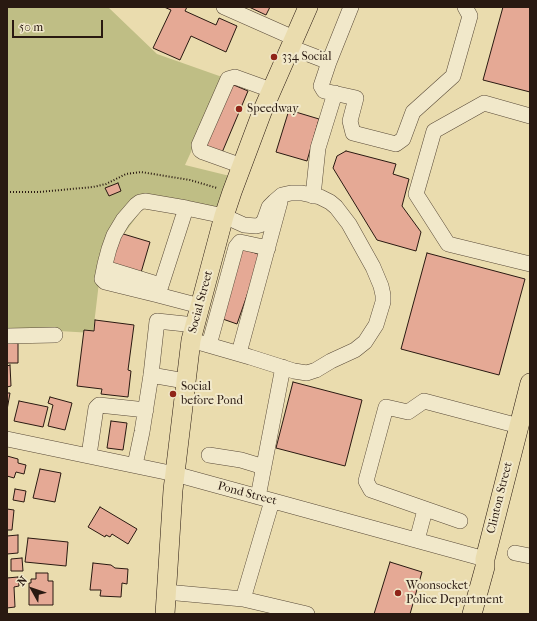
<!DOCTYPE html>
<style>
body{margin:0}
#map{position:relative;width:537px;height:621px;overflow:hidden;background:#eadcae;font-family:"IM FELL French Canon",serif}
canvas{display:block}
.frame{position:absolute;inset:0;border:8px solid #291911;pointer-events:none}
.north{position:absolute;left:12px;top:569px;width:40px;height:40px;-webkit-text-stroke:3px #f1e8ca;paint-order:stroke;rotate:310deg;font-size:11px;font-weight:700;line-height:16px;text-align:center;color:#291911}
.north::after{content:'';display:block;margin:auto;width:14px;height:18px;background:#291911;clip-path:polygon(50% 0,100% 100%,50% 72%,0 100%)}
.scale{position:absolute;left:12px;top:20px;width:91px;height:18px;box-sizing:border-box;border:2px solid #291911;border-top:0;padding-left:5px;font-size:12px;line-height:14px;white-space:nowrap;color:#291911;-webkit-text-stroke:3px #f1e8ca;paint-order:stroke}
</style>
<div id="map">
<canvas width="537" height="621"></canvas>
<div class="frame"></div>
<div class="north">N</div>
<div class="scale">50 m</div>
</div>
<script>
const g = document.querySelector('canvas').getContext('2d');
g.lineJoin = 'round';
function paint(path, color) { g.fillStyle = color; g.fill(path, 'evenodd'); }
const toPath = rows => new Path2D(rows.map(r => 'M' + r).join(''));
function strokePath(path, color, width, dash) { g.strokeStyle = color; g.lineWidth = width; g.lineCap = dash ? 'butt' : 'round'; g.setLineDash(dash || []); g.stroke(path); }
function label(font, color, halo, rows, align = 'center') {
  g.font = font + ' "IM FELL French Canon",serif'; g.lineWidth = 4; g.setLineDash([]); g.textBaseline = 'middle'; g.strokeStyle = halo; g.fillStyle = color; for (const [text, x, y, turn = 0] of rows) {
    g.save(); g.translate(x, y); g.rotate((+turn || 0) * Math.PI / 180); g.textAlign = isNaN(turn) ? turn : align; if (halo) g.strokeText(text, 0, 0); g.fillText(text, 0, 0); g.restore();
  }
}
paint(toPath([
 [7,7,108,7,157,54,225,78,185,165,238,178,231,210,151,197,121,238,104,240,93,333,7,328]
]), '#bfbe85');
const building = toPath([
 [164,7,187,7,185,11,216,25,219,18,237,26,226,52,191,36,180,60,153,48,171,10,164,7],
 [249,7,270,7,266,15,249,7],
 [503,7,530,7,530,92,483,80,503,7],
 [229,83,248,91,221,155,203,147,229,83],
 [289,110,319,119,307,161,276,152,289,110],
 [346,151,396,164,393,174,409,179,402,206,421,232,416,251,377,240,333,168,337,156,346,151],
 [118,183,121,191,109,196,105,188,118,183],
 [120,233,150,242,140,276,111,268,120,233],
 [241,248,261,255,237,324,217,317,241,248],
 [427,253,525,279,499,375,401,349,427,253],
 [95,320,134,325,128,370,131,371,128,397,101,394,102,389,77,386,84,330,94,331,95,320],
 [7,343,18,343,18,363,7,363,7,343],
 [10,365,11,386,7,387,7,366,10,365],
 [293,382,362,400,345,466,276,448,293,382],
 [7,393,10,393,7,410,7,393],
 [50,397,72,403,65,430,48,426,53,405,48,403,50,397],
 [19,401,48,407,43,427,14,421,19,401],
 [111,421,127,423,123,450,107,448,111,421],
 [7,456,18,459,18,463,26,465,24,474,16,472,14,478,7,476,7,456],
 [40,469,61,473,55,502,33,498,40,469],
 [15,489,26,491,24,502,13,500,15,489],
 [100,507,137,529,128,544,112,534,110,537,106,535,105,537,88,527,100,507],
 [7,509,14,510,12,530,7,530,7,509],
 [18,535,18,553,7,554,7,536,18,535],
 [28,538,68,542,66,566,25,562,28,538],
 [22,558,23,571,11,571,11,559,22,558],
 [390,562,422,572,410,614,374,614,390,562],
 [93,563,111,565,115,568,128,569,127,584,122,583,121,597,100,596,101,590,90,590,93,563],
 [36,573,48,573,48,581,53,581,53,605,29,605,29,583,31,583,31,579,36,579,36,573],
 [18,577,19,586,14,587,15,607,7,608,7,578,18,577]
]);
paint(building, '#e5a995');
strokePath(building, '#291911', 1);
const minor = toPath([
 [224,7,294,38],
 [290,47,329,62,351,7],
 [329,62,321,86,324,91,356,98,350,121,353,133,396,144,403,139,413,112,453,76,470,16,465,7],
 [530,116,484,103,434,131,416,194,448,244,530,264],
 [242,166,203,152,200,150,199,145,228,79,235,77,271,90],
 [313,196,318,148,335,93],
 [105,264,102,279,105,282,158,295],
 [160,285,108,269,105,264,109,249,114,235,123,220,136,205,140,202,145,201,186,208],
 [7,336,55,335],
 [191,340,250,357,294,371,307,373,316,370,331,361,355,350,365,342,376,325,383,302,383,295,381,286,373,267,349,224,336,207,330,202,320,197,302,193,291,193,282,195,275,201,269,207,264,221,260,225,256,226,244,225,224,216,186,208,158,295,200,306],
 [209,345,236,247,240,242,268,248],
 [239,353,280,202],
 [151,375,185,381],
 [7,439,175,474,485,559],
 [89,455,96,408,99,405,146,410],
 [209,455,241,460,264,467],
 [135,465,142,432,151,375,157,321,195,325],
 [258,497,283,367],
 [460,521,371,490,366,481,386,407,408,412,424,401,519,426],
 [417,540,425,510],
 [515,553,530,556],
 [166,592,243,599,307,614],
 [243,599,272,501]
]);
const major = toPath([
 [165,614,173,490,191,340,224,216,232,192,262,112,308,7],
 [472,614,485,567,485,559,530,383]
]);
strokePath(minor, '#594a38', 16);
strokePath(major, '#291911', 20);
strokePath(toPath([
 [7,192,39,192,93,187,106,184,126,174,141,172,190,180,217,188]
]), '#291911', 2, [1, 2]);
strokePath(minor, '#f1e8ca', 15);
strokePath(major, '#eadcae', 19);
for (const [x, y, r, color] of [
 [274,57,4,"#8f2418"],
 [239,109,4,"#8f2418"],
 [173,394,4,"#8f2418"],
 [398,593,4,"#8f2418"]
]) { const dot = new Path2D(); dot.arc(x, y, r, 0, 2 * Math.PI); g.fillStyle = color; g.fill(dot); strokePath(dot, '#f1e8ca', 1.5); }
label('12px', '#291911', '#f1e8ca', [
 ["334 Social",282,57],
 ["Speedway",247,109],
 ["Social",181,387],
 ["before Pond",181,401],
 ["Woonsocket",406,586],
 ["Police Department",406,600]
], 'left');
label('12px', '#291911', '#f1e8ca', [
 ["Social Street",201,302,-75],
 ["Pond Street",247,494,15],
 ["Clinton Street",500,498,-76]
]);
</script>
